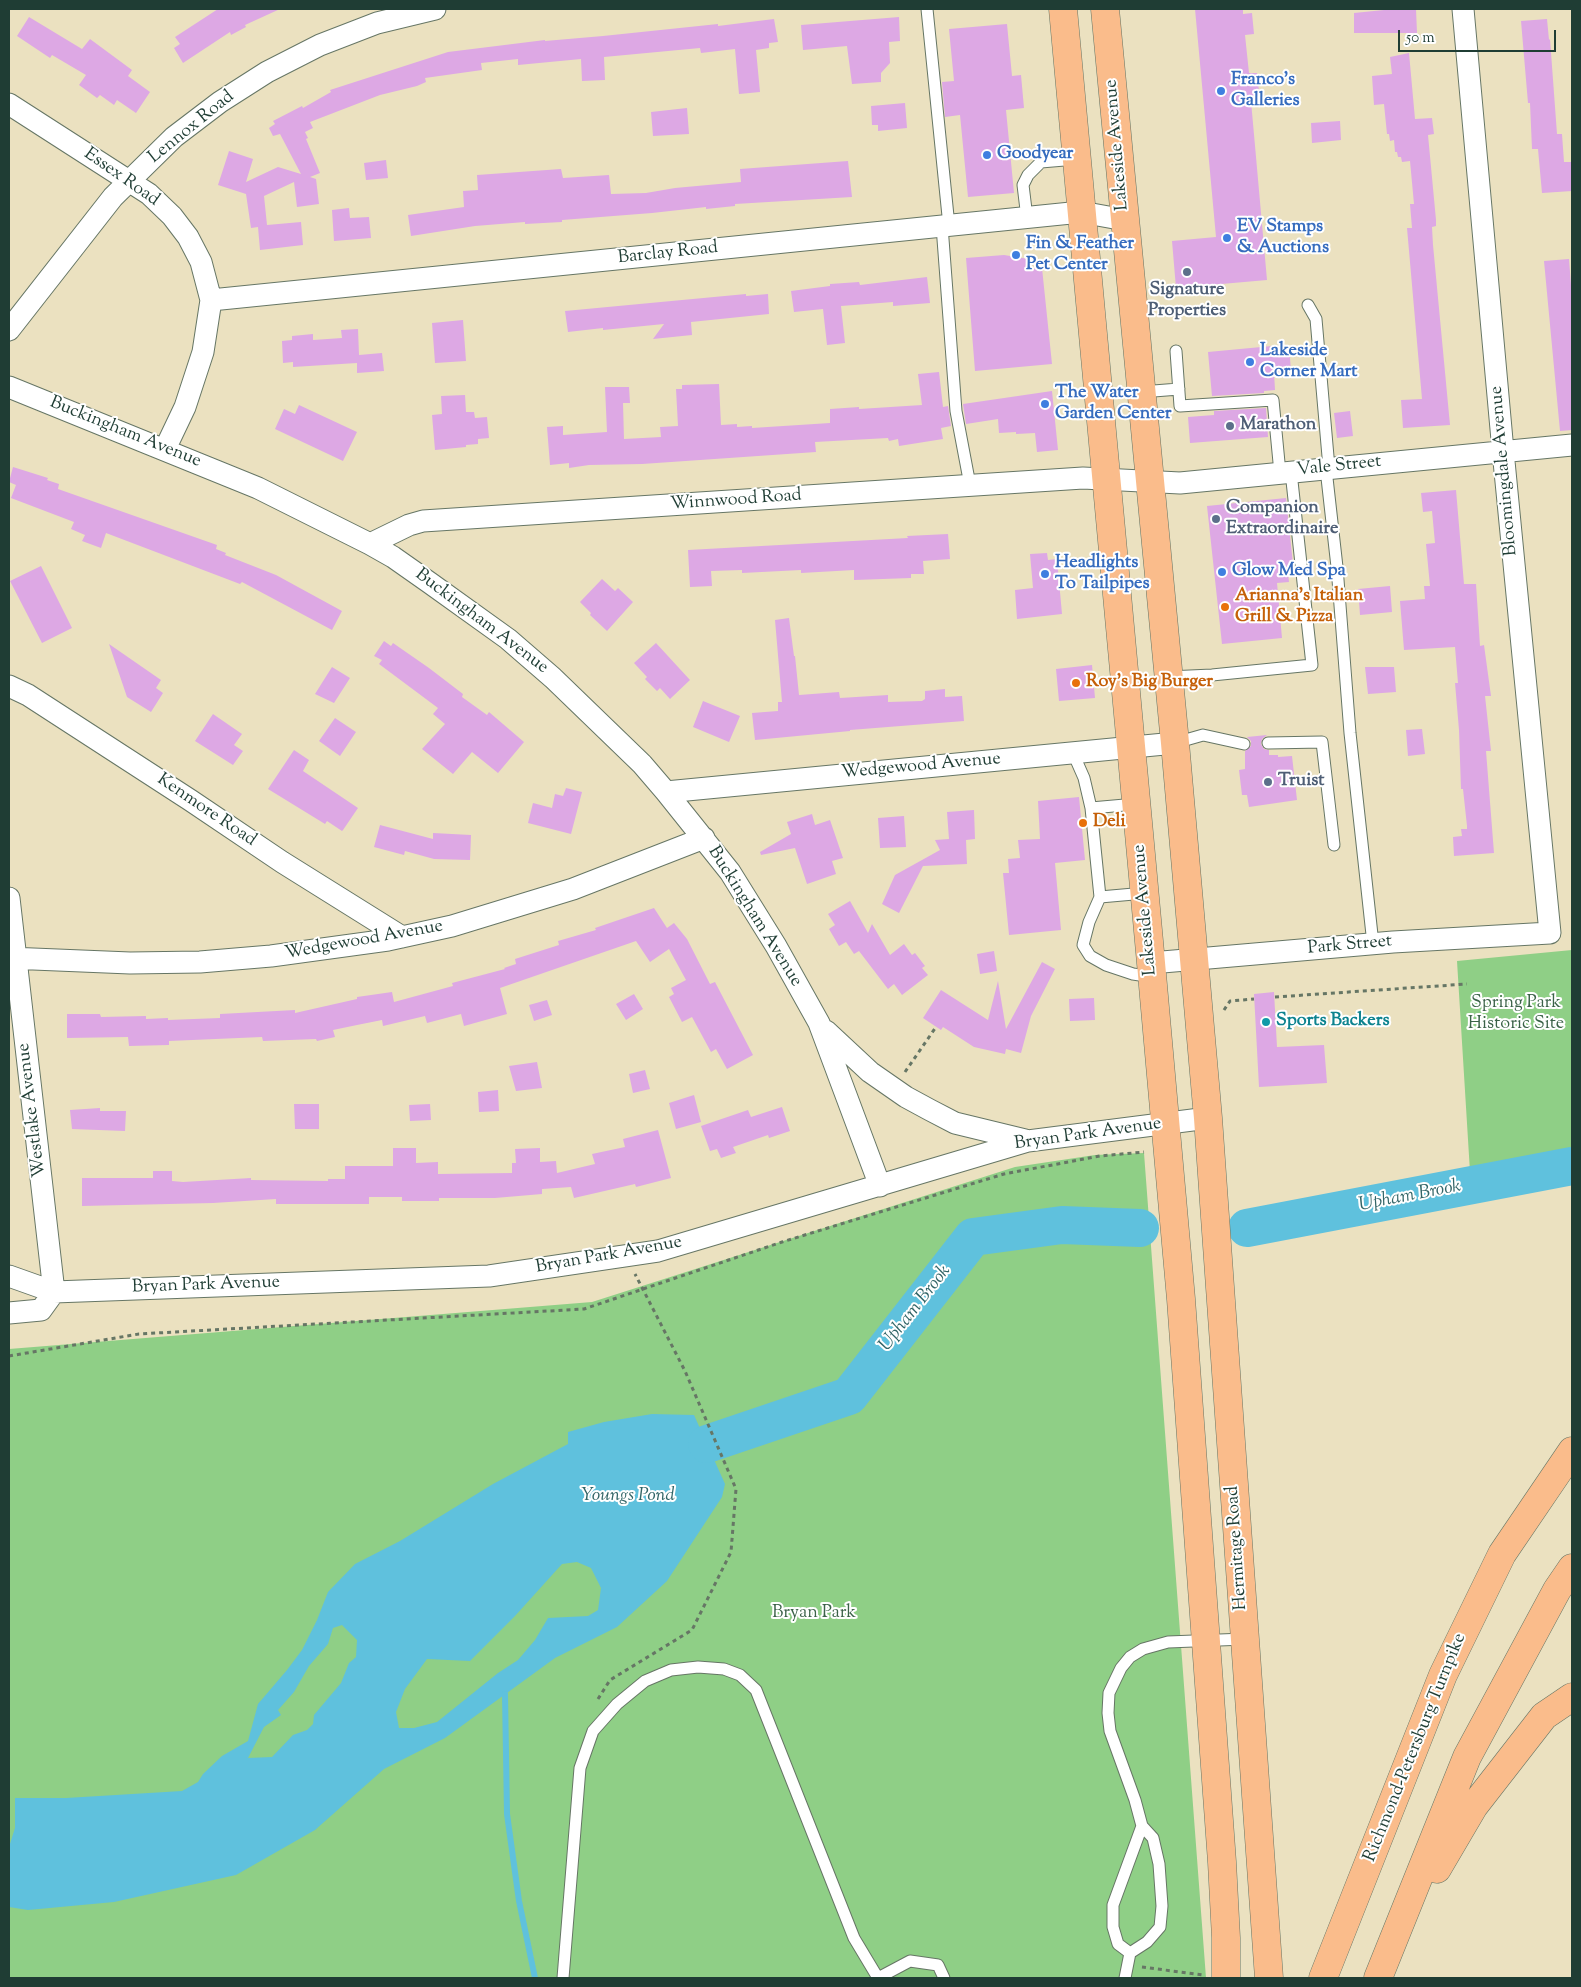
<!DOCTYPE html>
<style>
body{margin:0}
#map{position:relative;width:1581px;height:1987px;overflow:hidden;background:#ebe1c0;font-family:"Sorts Mill Goudy",serif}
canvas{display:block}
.frame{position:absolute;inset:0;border:10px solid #1f3d34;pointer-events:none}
.scale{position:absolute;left:1398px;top:30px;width:158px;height:22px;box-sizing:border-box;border:2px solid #1f3d34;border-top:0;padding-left:6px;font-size:15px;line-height:18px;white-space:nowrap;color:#1f3d34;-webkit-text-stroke:4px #fff;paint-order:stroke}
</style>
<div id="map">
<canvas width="1581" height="1987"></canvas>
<div class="frame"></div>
<div class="scale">50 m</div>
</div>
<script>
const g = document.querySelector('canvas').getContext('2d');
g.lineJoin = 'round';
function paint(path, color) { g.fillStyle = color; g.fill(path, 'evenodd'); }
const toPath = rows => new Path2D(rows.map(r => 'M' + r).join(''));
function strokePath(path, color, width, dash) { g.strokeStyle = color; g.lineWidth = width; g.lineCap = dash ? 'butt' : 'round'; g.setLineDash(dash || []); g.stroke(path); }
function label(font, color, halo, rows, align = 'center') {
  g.font = font + ' "Sorts Mill Goudy",serif'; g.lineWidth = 4; g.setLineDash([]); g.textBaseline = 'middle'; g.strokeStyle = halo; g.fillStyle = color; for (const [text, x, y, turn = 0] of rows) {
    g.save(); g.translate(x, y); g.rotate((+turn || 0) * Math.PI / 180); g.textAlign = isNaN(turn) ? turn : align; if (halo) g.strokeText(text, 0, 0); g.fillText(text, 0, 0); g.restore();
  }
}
paint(toPath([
 [1572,950,1572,1150,1525,1157,1470,1172,1457,961],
 [1144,1153,1206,1978,9,1978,9,1349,592,1302,1015,1167,1095,1155]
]), '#8fcf86');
paint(toPath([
 [652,1414,694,1415,725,1484,722,1497,667,1581,617,1627,555,1658,445,1738,384,1769,315,1830,236,1875,114,1902,28,1910,9,1907,9,1847,15,1828,15,1798,66,1798,182,1791,198,1782,203,1774,222,1756,248,1741,258,1704,287,1670,302,1650,317,1620,328,1592,355,1564,400,1541,493,1484,568,1444,568,1432,604,1422],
 [577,1562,591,1568,601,1588,598,1610,588,1616,548,1618,535,1640,518,1660,498,1673,437,1722,414,1728,399,1728,396,1712,405,1689,427,1659,470,1661,515,1616,562,1564],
 [342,1625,357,1640,356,1657,349,1663,341,1683,314,1715,313,1724,307,1730,293,1735,272,1757,248,1758,264,1727,281,1715,278,1710,294,1692,309,1666,328,1644,333,1628]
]), '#5fc1dd');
strokePath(toPath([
 [505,1694,507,1814,519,1901,535,1978]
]), '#5fc1dd', 6);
strokePath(toPath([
 [1247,1228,1572,1166],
 [707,1444,849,1396,973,1237,1062,1225,1140,1228]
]), '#5fc1dd', 38);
paint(toPath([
 [218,9,280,9,245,25,246,27,231,35,230,32,183,63,174,48,180,44,175,37],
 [1195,9,1243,9,1243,14,1252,13,1254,34,1245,35,1249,73,1257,73,1260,101,1251,101,1267,280,1176,288,1172,241,1216,237],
 [1384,9,1416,9,1417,33,1354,33,1354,13,1384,10],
 [29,17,82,49,90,39,132,70,128,76,150,92,136,113,117,100,114,105,100,95,97,98,79,85,86,75,52,55,50,58,17,36],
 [899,17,900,41,889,42,890,63,881,73,881,82,852,84,847,46,803,50,801,25],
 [774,19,778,42,769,43,769,48,756,50,760,92,739,94,735,49,701,53,700,48,604,57,605,80,582,81,581,59,518,65,518,59,481,63,482,70,425,78,426,82,417,86,380,95,310,122,313,128,305,132,308,138,306,139,320,173,310,177,316,179,319,204,297,207,294,182,264,196,267,225,301,222,303,245,260,250,258,227,251,228,246,194,218,185,229,151,253,159,246,182,278,167,301,174,280,134,273,136,269,128,275,124,273,121,302,106,303,108,331,92,330,90,448,52,545,40,545,41,603,36,718,24,718,26],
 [1547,19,1549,40,1550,39,1557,134,1562,134,1564,162,1572,162,1572,191,1542,193,1538,149,1532,149,1530,103,1528,103,1521,21],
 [1007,24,1012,76,1021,75,1024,108,1006,110,1014,193,968,197,960,115,945,117,942,82,954,81,949,29],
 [1409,53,1415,119,1432,118,1434,134,1428,135,1436,220,1436,226,1432,227,1433,245,1450,425,1403,428,1401,400,1422,399,1407,228,1412,228,1410,204,1414,204,1410,161,1402,162,1401,157,1398,157,1397,152,1395,152,1394,140,1390,141,1389,134,1387,134,1384,104,1374,105,1372,76,1392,74,1390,57],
 [905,103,907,128,878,131,878,125,872,125,871,106],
 [687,108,689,134,653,136,651,112],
 [1340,121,1341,140,1312,143,1311,123],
 [386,160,388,178,366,180,364,163],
 [848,161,852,197,735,204,735,206,706,209,706,207,652,213,562,220,562,222,525,224,525,222,475,226,411,236,408,215,464,207,463,191,478,190,477,175,561,169,563,178,609,175,611,194,646,193,675,188,741,182,740,169],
 [349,208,350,218,369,217,371,238,334,241,332,210],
 [1004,255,1029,259,1030,269,1042,268,1052,364,975,371,966,258],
 [1569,259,1572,298,1572,430,1560,431,1544,261],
 [927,277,930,303,893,306,893,302,841,306,845,343,827,345,823,309,794,312,791,291,830,286,830,284,859,282,860,285],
 [746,294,746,296,768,294,769,314,691,322,692,335,653,339,664,324,603,330,603,328,568,332,565,311],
 [463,320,466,361,435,363,432,323],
 [358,329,359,355,382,353,384,371,357,373,357,363,293,367,293,362,283,363,282,341,292,340,292,336,313,334,313,340,342,338,341,330],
 [1272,346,1273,347,1289,346,1291,371,1274,372,1275,390,1264,391,1264,393,1212,396,1208,352],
 [939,372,943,407,948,406,951,426,941,428,943,439,899,446,898,439,889,441,888,438,815,442,816,452,642,464,589,465,569,468,569,463,550,465,547,427,563,426,563,435,607,432,605,387,629,387,630,403,623,403,624,439,661,437,660,427,678,426,676,389,682,389,682,385,719,384,721,425,737,424,737,427,752,426,752,428,830,423,830,409,859,407,859,409,922,405,918,374],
 [1052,391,1058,450,1037,452,1035,433,1016,434,1016,432,999,433,998,419,966,424,963,404],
 [465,395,466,412,474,412,475,418,487,417,489,438,478,439,478,444,466,445,466,447,435,450,432,415,442,414,441,396],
 [299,405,357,432,343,461,275,429,284,409,295,414],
 [1266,408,1268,437,1190,443,1188,417,1214,415,1214,411],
 [1350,411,1353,436,1337,438,1334,413],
 [13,467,48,478,47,480,59,484,58,489,217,545,216,549,226,553,225,555,276,575,342,611,332,630,242,582,240,584,106,533,101,548,82,541,85,535,71,529,74,522,11,498,16,485,9,482],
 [1456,490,1464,584,1476,584,1480,646,1484,645,1491,696,1485,696,1491,751,1486,751,1494,853,1454,856,1453,837,1462,836,1461,829,1467,829,1467,826,1463,789,1461,789,1459,730,1455,683,1458,683,1455,647,1404,650,1400,601,1425,599,1424,586,1430,586,1426,544,1435,543,1432,511,1423,512,1421,493],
 [1286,498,1293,564,1287,565,1289,582,1277,583,1282,638,1222,644,1207,506],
 [948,534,950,559,923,561,924,574,911,574,911,578,854,580,854,570,801,573,801,570,742,573,742,570,711,571,712,586,690,587,688,550,908,538,907,536],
 [1047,553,1048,560,1057,559,1062,614,1017,619,1015,590,1033,588,1030,554],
 [41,566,72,628,42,643,10,581],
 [602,579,615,591,618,588,633,602,607,631,590,615,591,613,580,602],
 [1390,586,1392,612,1360,615,1358,589],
 [789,618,794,656,795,656,799,695,839,692,840,698,888,695,888,702,922,701,925,699,925,691,945,689,945,697,962,696,964,721,850,730,850,731,755,740,752,713,778,711,778,702,782,702,775,620],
 [384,641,391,646,393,643,429,668,463,694,462,697,487,715,489,712,524,742,498,773,472,752,453,774,422,749,445,724,433,714,438,708,379,664,382,660,374,656],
 [656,643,690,680,670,699,660,688,657,691,645,679,647,677,634,663],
 [109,644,161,680,156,688,163,693,151,712,127,697],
 [1092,665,1095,698,1059,701,1056,669],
 [332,667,350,678,334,703,315,694],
 [1365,667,1394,667,1396,692,1368,694],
 [703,701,740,716,729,742,693,727],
 [213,714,242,734,234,745,243,751,233,765,195,741],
 [335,718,356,732,340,756,319,741],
 [1422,729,1425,754,1408,756,1406,730],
 [1267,735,1262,739,1261,744,1264,749,1269,750,1269,755,1278,755,1278,757,1292,756,1297,800,1249,807,1247,795,1242,795,1239,770,1245,769,1245,751,1251,746,1251,741,1247,737],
 [294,750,309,760,303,771,358,808,343,830,342,831,327,821,325,824,268,789],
 [566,788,582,792,571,834,528,823,533,803,552,808,555,794,563,796],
 [1079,797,1085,860,1055,863,1061,930,1009,935,1003,873,1009,873,1008,859,1020,858,1018,840,1040,839,1038,801],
 [974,810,975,839,966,840,967,864,923,866,899,913,882,904,895,875,940,850,935,840,949,839,947,812],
 [812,814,815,825,830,820,843,858,832,861,836,874,807,884,795,848,761,855,760,852,791,834,787,822],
 [904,816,906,847,880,848,878,818],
 [380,825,433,839,433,833,471,835,470,860,434,859,405,851,404,855,374,847],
 [850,901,868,933,872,924,890,955,904,944,912,955,915,953,925,966,922,968,928,975,902,995,894,984,888,989,859,951,854,954,846,942,839,946,829,929,835,925,828,914],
 [654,908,667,928,674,923,687,939,710,984,715,982,753,1055,727,1069,716,1049,711,1052,692,1017,682,1022,669,997,674,994,671,988,686,980,669,949,650,962,636,941,500,988,507,1014,464,1026,461,1014,427,1023,425,1016,383,1026,382,1020,357,1025,333,1030,335,1037,317,1041,316,1039,263,1041,262,1037,169,1041,169,1045,129,1046,128,1037,67,1038,67,1014,100,1014,101,1017,146,1016,146,1019,168,1018,168,1020,220,1018,220,1014,295,1010,295,1013,357,999,357,997,392,992,394,1002,453,986,452,983,505,969,504,968,516,964,515,959,559,945,558,941,596,930,595,928],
 [994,951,997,971,980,974,977,954],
 [1042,962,1055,969,1031,1016,1021,1053,1006,1049,1005,1054,974,1047,943,1027,941,1030,923,1018,941,990,988,1020,998,981,1006,1029],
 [1274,992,1277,1047,1324,1045,1327,1083,1259,1087,1254,994],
 [634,994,643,1009,626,1020,616,1004],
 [1094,998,1095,1020,1070,1021,1069,999],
 [547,1000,552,1015,534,1021,529,1005],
 [537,1062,542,1088,516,1091,509,1066],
 [645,1070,650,1089,633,1093,629,1074],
 [498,1090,499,1111,479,1112,478,1092],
 [694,1095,701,1122,676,1129,669,1103],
 [294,1104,319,1104,319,1129,295,1129],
 [430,1104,431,1120,410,1121,409,1105],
 [782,1107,790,1131,769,1138,768,1135,733,1147,736,1153,721,1158,717,1149,710,1151,701,1126,748,1110,751,1117],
 [100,1108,100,1111,126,1111,125,1131,72,1129,70,1110],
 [658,1130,671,1178,636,1187,635,1184,574,1198,571,1187,542,1189,542,1194,495,1198,439,1198,439,1201,402,1201,402,1197,369,1197,369,1204,276,1204,276,1199,213,1203,82,1206,82,1178,153,1178,153,1171,172,1171,172,1181,183,1182,251,1178,251,1180,328,1181,328,1179,345,1179,345,1166,393,1166,393,1148,416,1148,416,1163,438,1162,438,1174,512,1173,512,1163,516,1163,515,1149,540,1148,540,1162,556,1161,557,1173,595,1164,592,1154,625,1147,623,1139]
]), '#dda8e4');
const service = toPath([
 [927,9,949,226],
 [1027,218,1023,185,1028,175,1041,162,1076,159],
 [942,226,956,411,970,485],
 [1308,305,1316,319,1329,468],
 [1176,351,1180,406,1273,400,1280,473],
 [1141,392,1179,389],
 [1326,469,1337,567,1350,733,1373,944],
 [1168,677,1212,675,1312,665,1291,472],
 [1175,743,1203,735,1244,744],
 [1268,743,1322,742,1334,845],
 [1073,753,1084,778,1091,808],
 [1136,804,1091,808,1100,897,1145,893],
 [1100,897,1089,922,1083,945,1090,956,1106,965,1133,974,1153,977],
 [1130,1953,1118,1944,1113,1927,1113,1905,1142,1826],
 [563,1978,580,1768,593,1731,617,1704,645,1681,671,1670,698,1667,724,1669,740,1675,756,1690,854,1938,878,1978],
 [878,1978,910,1961,938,1965,944,1978],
 [1125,1978,1130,1953,1147,1942,1160,1927,1162,1906,1159,1864,1153,1838,1142,1826,1135,1800,1110,1731,1108,1713,1109,1693,1121,1668,1130,1657,1143,1649,1168,1642,1245,1639]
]);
const minor = toPath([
 [9,104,149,194,172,216,188,237,201,262,211,300,203,352,185,407,165,449],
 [211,300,1081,212,1125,220],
 [9,330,113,197,174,137,220,102,267,72,320,45,377,23,435,9],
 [9,387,258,488,370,544,393,557,430,583,508,639,553,678,642,764,666,792,730,872,776,946,819,1023,880,1186],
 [370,544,409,525,423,521,1083,478,1180,483,1572,445],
 [9,686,28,695,190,800,282,862,402,937],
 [666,792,1175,743],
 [9,898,54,1292],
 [9,958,130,963,200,962,271,956,388,940,452,926,573,889,704,838],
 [1151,963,1393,942,1550,933,1503,451,1463,9],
 [826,1031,870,1072,906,1097,930,1110,955,1123,1025,1140],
 [9,1276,54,1292,489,1276,658,1251,1028,1141,1208,1118],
 [9,1313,41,1310,54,1292]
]);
const primary = toPath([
 [1063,9,1151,963,1181,1299,1222,1862,1226,1938,1226,1978],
 [1105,9,1175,743,1208,1118,1269,1978]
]);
const motorway = toPath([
 [1437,1869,1474,1806,1544,1716,1572,1697],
 [1323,1978,1443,1675,1502,1554,1572,1451],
 [1378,1978,1467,1757,1557,1590,1572,1568]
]);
strokePath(service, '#667665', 13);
strokePath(minor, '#667665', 23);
strokePath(primary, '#667665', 29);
strokePath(motorway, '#667665', 29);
strokePath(toPath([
 [1275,997,1467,984],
 [1224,1010,1230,1001,1254,999],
 [905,1072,936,1027],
 [9,1356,139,1334,584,1309,782,1242,1004,1174,1100,1156,1144,1152],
 [598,1699,610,1680,692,1630,731,1552,736,1489,685,1371,635,1274],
 [1142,1967,1203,1975]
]), '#667665', 3, [4, 4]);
strokePath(service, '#fff', 11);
strokePath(minor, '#fff', 21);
strokePath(primary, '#fabc8b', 28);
strokePath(motorway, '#fabc8b', 28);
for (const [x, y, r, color] of [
 [1221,91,5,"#3f7fe0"],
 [987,155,5,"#3f7fe0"],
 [1227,238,5,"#3f7fe0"],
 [1016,255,5,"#3f7fe0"],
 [1187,272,5,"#5c6f8a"],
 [1250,362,5,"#3f7fe0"],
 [1045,404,5,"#3f7fe0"],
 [1230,426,5,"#5c6f8a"],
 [1216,519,5,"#5c6f8a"],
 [1222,572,5,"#3f7fe0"],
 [1045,574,5,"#3f7fe0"],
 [1225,607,5,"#e8710a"],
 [1076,683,5,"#e8710a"],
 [1268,782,5,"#5c6f8a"],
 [1083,823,5,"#e8710a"],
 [1266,1022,5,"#0f9aa8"]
]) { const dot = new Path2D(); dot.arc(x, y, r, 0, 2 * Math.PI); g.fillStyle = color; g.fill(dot); strokePath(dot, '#fff', 2); }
label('bold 18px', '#366cbe', '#fff', [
 ["Franco's",1231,81],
 ["Galleries",1231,102],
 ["Goodyear",997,155],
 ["EV Stamps",1237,228],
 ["& Auctions",1237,249],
 ["Fin & Feather",1026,245],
 ["Pet Center",1026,266],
 ["Lakeside",1260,352],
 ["Corner Mart",1260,373],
 ["The Water",1055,394],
 ["Garden Center",1055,415],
 ["Headlights",1055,564],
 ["To Tailpipes",1055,585],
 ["Glow Med Spa",1232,572]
], 'left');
label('18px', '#1f3d34', '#fff', [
 ["Lennox Road",192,128,-39],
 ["Lakeside Avenue",1118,145,-95],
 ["Essex Road",121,178,35],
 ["Barclay Road",668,254,-6],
 ["Buckingham Avenue",125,433,22],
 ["Vale Street",1339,467,-6],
 ["Bloomingdale Avenue",1505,471,-95],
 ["Winnwood Road",736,501,-4],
 ["Buckingham Avenue",481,622,37],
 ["Wedgewood Avenue",921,767,-5],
 ["Kenmore Road",206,811,34],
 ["Lakeside Avenue",1146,910,-95],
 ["Buckingham Avenue",754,917,58],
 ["Wedgewood Avenue",364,941,-10],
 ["Park Street",1350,946,-5],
 ["Westlake Avenue",33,1110,-97],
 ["Bryan Park Avenue",1088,1135,-8],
 ["Bryan Park Avenue",609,1256,-10],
 ["Bryan Park Avenue",206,1286,-2],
 ["Hermitage Road",1238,1548,-94],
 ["Richmond-Petersburg Turnpike",1416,1748,-68]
]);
label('bold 18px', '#4e5e75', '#fff', [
 ["Signature",1187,291,"center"],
 ["Properties",1187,312,"center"],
 ["Marathon",1240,426],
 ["Companion",1226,509],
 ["Extraordinaire",1226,530],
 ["Truist",1278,782]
], 'left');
label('bold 18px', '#c56008', '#fff', [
 ["Arianna's Italian",1235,597],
 ["Grill & Pizza",1235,618],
 ["Roy's Big Burger",1086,683],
 ["Deli",1093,823]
], 'left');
label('18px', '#3b6248', '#fff', [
 ["Spring Park",1516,1004],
 ["Historic Site",1516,1025],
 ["Bryan Park",814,1614]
]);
label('bold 18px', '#0d838f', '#fff', [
 ["Sports Backers",1276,1022]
], 'left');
label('italic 19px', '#326567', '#fff', [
 ["Upham Brook",1410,1197,-11],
 ["Upham Brook",916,1309,-52],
 ["Youngs Pond",628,1497]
]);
</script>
